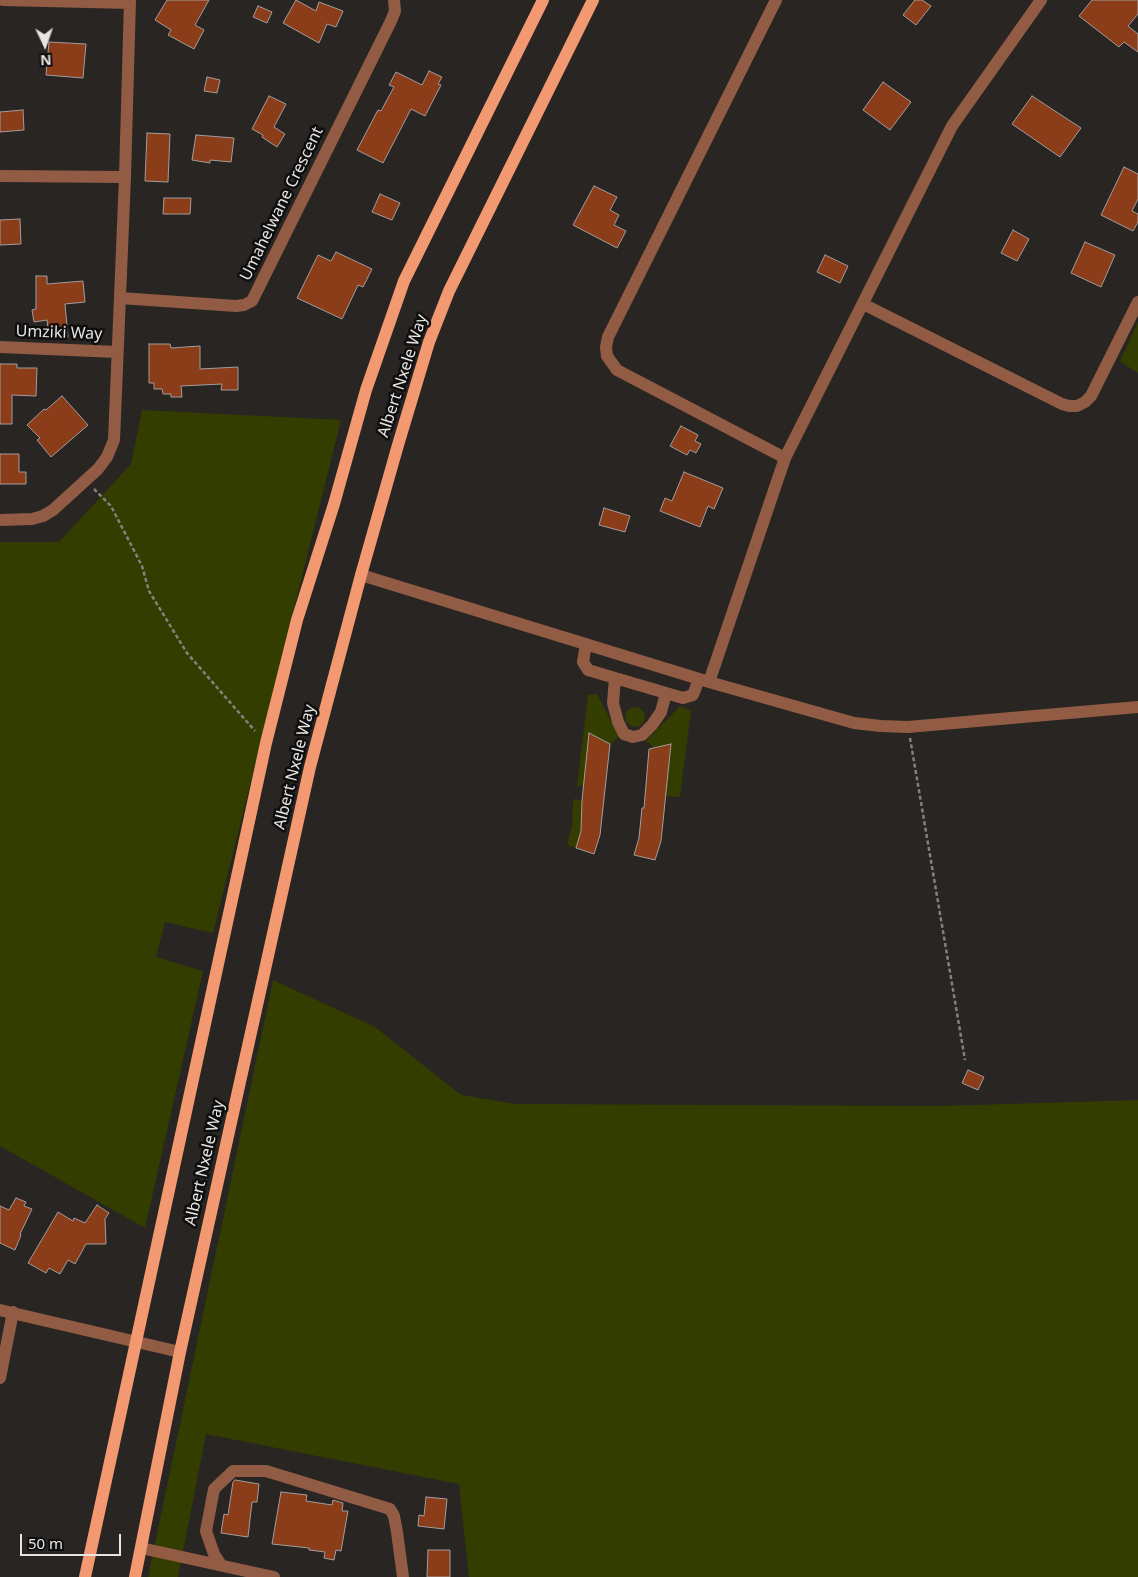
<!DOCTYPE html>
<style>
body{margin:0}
#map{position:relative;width:1138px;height:1577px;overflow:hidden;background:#282523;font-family:"Noto Sans",sans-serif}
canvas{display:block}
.north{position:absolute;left:20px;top:20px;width:50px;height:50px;-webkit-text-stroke:4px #0f0e0e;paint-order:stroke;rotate:177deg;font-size:14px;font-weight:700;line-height:20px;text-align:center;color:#e7e5e4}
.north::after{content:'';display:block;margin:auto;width:18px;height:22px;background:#e7e5e4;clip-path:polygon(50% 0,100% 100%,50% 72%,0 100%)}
.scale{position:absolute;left:20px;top:1534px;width:101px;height:22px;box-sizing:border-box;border:2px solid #e7e5e4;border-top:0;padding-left:6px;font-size:15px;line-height:18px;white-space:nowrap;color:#e7e5e4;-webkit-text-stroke:4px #0f0e0e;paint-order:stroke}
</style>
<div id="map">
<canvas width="1138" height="1577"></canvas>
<div class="north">N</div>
<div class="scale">50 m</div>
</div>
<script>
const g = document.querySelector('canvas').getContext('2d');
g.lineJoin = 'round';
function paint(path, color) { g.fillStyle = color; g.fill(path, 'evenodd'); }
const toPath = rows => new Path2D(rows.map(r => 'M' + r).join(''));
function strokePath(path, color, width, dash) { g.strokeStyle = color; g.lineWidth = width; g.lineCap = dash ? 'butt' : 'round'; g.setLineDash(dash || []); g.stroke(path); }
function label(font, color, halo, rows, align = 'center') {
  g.font = font + ' "Noto Sans",sans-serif'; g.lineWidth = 5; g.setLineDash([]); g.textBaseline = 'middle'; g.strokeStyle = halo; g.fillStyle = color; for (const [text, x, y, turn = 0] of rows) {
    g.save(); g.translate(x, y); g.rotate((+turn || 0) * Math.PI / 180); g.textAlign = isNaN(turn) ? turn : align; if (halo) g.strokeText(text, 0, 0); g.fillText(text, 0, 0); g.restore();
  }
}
paint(toPath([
 [1138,322,1138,373,1120,361],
 [142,410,341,420,213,933,165,922,156,957,203,971,145,1228,0,1146,0,542,59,542,131,464],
 [597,694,619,736,610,745,590,734,584,785,577,787,588,695],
 [680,706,691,711,680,797,666,796,671,744,654,748,646,741],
 '625 717a10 10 0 1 1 20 0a10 10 0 1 1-20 0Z',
 [573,799,582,800,581,831,576,848,567,845,572,826],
 [273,980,375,1027,461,1095,516,1104,941,1106,1138,1100,1138,1577,469,1577,459,1484,206,1434,178,1577,148,1577]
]), '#343d00');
const building = toPath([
 [167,0,209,0,195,25,204,30,194,49,168,35,171,30,155,20,167,0],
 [296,0,316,11,319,2,343,11,336,27,327,24,319,43,283,23,296,0],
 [915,0,922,0,931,6,916,25,903,15,915,0],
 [1092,0,1138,0,1138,14,1128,26,1138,34,1138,52,1124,42,1119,47,1079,16,1092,0],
 [258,6,272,12,267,23,253,17,258,6],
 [49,42,86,44,83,78,46,75,49,42],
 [429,71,442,77,438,84,441,85,425,116,411,109,383,163,357,150,378,110,381,111,394,87,389,85,396,72,422,85,429,71],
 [207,77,220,80,217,93,204,91,207,77],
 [883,82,911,102,890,130,863,110,883,82],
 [269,96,286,104,274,127,285,134,277,147,262,137,263,135,252,129,269,96],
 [1032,96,1081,128,1060,157,1012,124,1032,96],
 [23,110,24,130,0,132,0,112,23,110],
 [147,133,170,134,168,182,145,181,147,133],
 [196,135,234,138,231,162,210,160,210,163,192,160,196,135],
 [1124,167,1138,174,1138,199,1132,211,1138,214,1138,222,1133,231,1101,215,1124,167],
 [594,186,617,197,610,210,619,215,614,225,626,231,617,248,573,225,594,186],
 [380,194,400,203,392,220,372,212,380,194],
 [164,198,191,198,190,214,163,214,164,198],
 [20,219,21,244,0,245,0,220,20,219],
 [1013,230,1029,239,1017,261,1001,253,1013,230],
 [1085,242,1115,255,1101,287,1071,273,1085,242],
 [336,252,372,269,363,287,358,285,342,319,297,298,318,255,331,261,336,252],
 [825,255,848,266,840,283,817,272,825,255],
 [36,276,47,276,47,284,83,281,85,302,65,304,68,337,49,338,47,320,34,322,32,310,36,309,36,276],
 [149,344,170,344,171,348,200,346,200,369,238,367,238,390,221,390,222,384,181,386,182,397,171,397,171,394,163,394,162,389,154,389,154,383,149,383,149,344],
 [0,364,17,364,17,368,37,368,36,396,12,395,12,424,0,424,0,364],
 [62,396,88,425,51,457,37,440,40,438,27,425,44,409,46,410,62,396],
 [681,426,698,435,695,441,701,444,696,453,690,450,687,455,670,446,681,426],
 [0,454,19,454,19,472,26,472,26,484,0,484,0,454],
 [684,472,723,488,714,509,708,506,700,527,660,511,665,498,672,501,684,472],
 [604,508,630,516,625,532,599,525,604,508],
 [589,733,610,744,600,835,594,854,576,848,581,831,582,800,589,733],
 [671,744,661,841,655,860,634,855,639,838,642,808,644,808,649,749,671,744],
 [968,1070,984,1077,978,1090,962,1083,968,1070],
 [16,1198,26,1202,24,1206,32,1209,20,1234,21,1235,15,1250,0,1243,0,1206,9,1210,16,1198],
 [97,1205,109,1213,105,1219,106,1244,86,1244,75,1264,68,1260,60,1274,49,1268,46,1273,28,1263,58,1212,73,1221,74,1218,85,1223,97,1205],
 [235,1480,259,1484,257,1502,252,1502,248,1537,221,1533,224,1514,228,1515,233,1482,235,1480],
 [281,1492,307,1495,306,1501,332,1505,333,1500,343,1503,342,1511,348,1511,346,1522,341,1551,336,1550,334,1560,324,1558,325,1552,309,1550,309,1548,272,1544,281,1492],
 [426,1497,447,1499,444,1529,418,1526,419,1515,424,1516,426,1497],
 [428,1550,450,1550,450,1577,427,1577,428,1550]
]);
paint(building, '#8b3c19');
strokePath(building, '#a29e9d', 1);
strokePath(toPath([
 [94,489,111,506,142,566,149,591,187,653,255,731],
 [910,738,965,1060]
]), '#83817f', 2.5, [4, 2.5]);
strokePath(toPath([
 [3,0,130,3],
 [776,0,608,337,606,347,607,356,617,370,785,458],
 [0,176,125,177],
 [120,298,236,306,244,305,252,301,391,21,395,11,394,0],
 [863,304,1062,404,1069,406,1077,406,1085,402,1091,396,1138,302],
 [0,347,117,352],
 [0,520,32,519,43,516,53,510,98,469,107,457,114,440,125,177,130,0],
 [361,575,709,682,854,723,881,726,908,727,1138,707],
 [586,644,583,662,588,670,683,698,693,695,699,679],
 [615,678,613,703,618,722,624,734,633,737,642,735,652,725,661,712,666,693],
 [709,682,785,458,952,126,1041,0],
 [0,1310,180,1352],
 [0,1378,13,1312],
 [141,1548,274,1577],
 [221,1565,214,1554,206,1531,214,1489,233,1471,266,1471,390,1509,394,1516,397,1532,403,1577]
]), '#925c44', 12);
strokePath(toPath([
 [85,1577,266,743,297,620,334,504,366,390,404,281,543,0],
 [135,1577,180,1352,310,767,361,575,398,445,429,342,449,291,593,0]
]), '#f29971', 12);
label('16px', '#e7e5e4', '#0f0e0e', [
 ["Umahelwane Crescent",282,204,-64],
 ["Umziki Way",59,333,2],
 ["Albert Nxele Way",403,376,-72],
 ["Albert Nxele Way",295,767,-76],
 ["Albert Nxele Way",205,1163,-77]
]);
</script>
